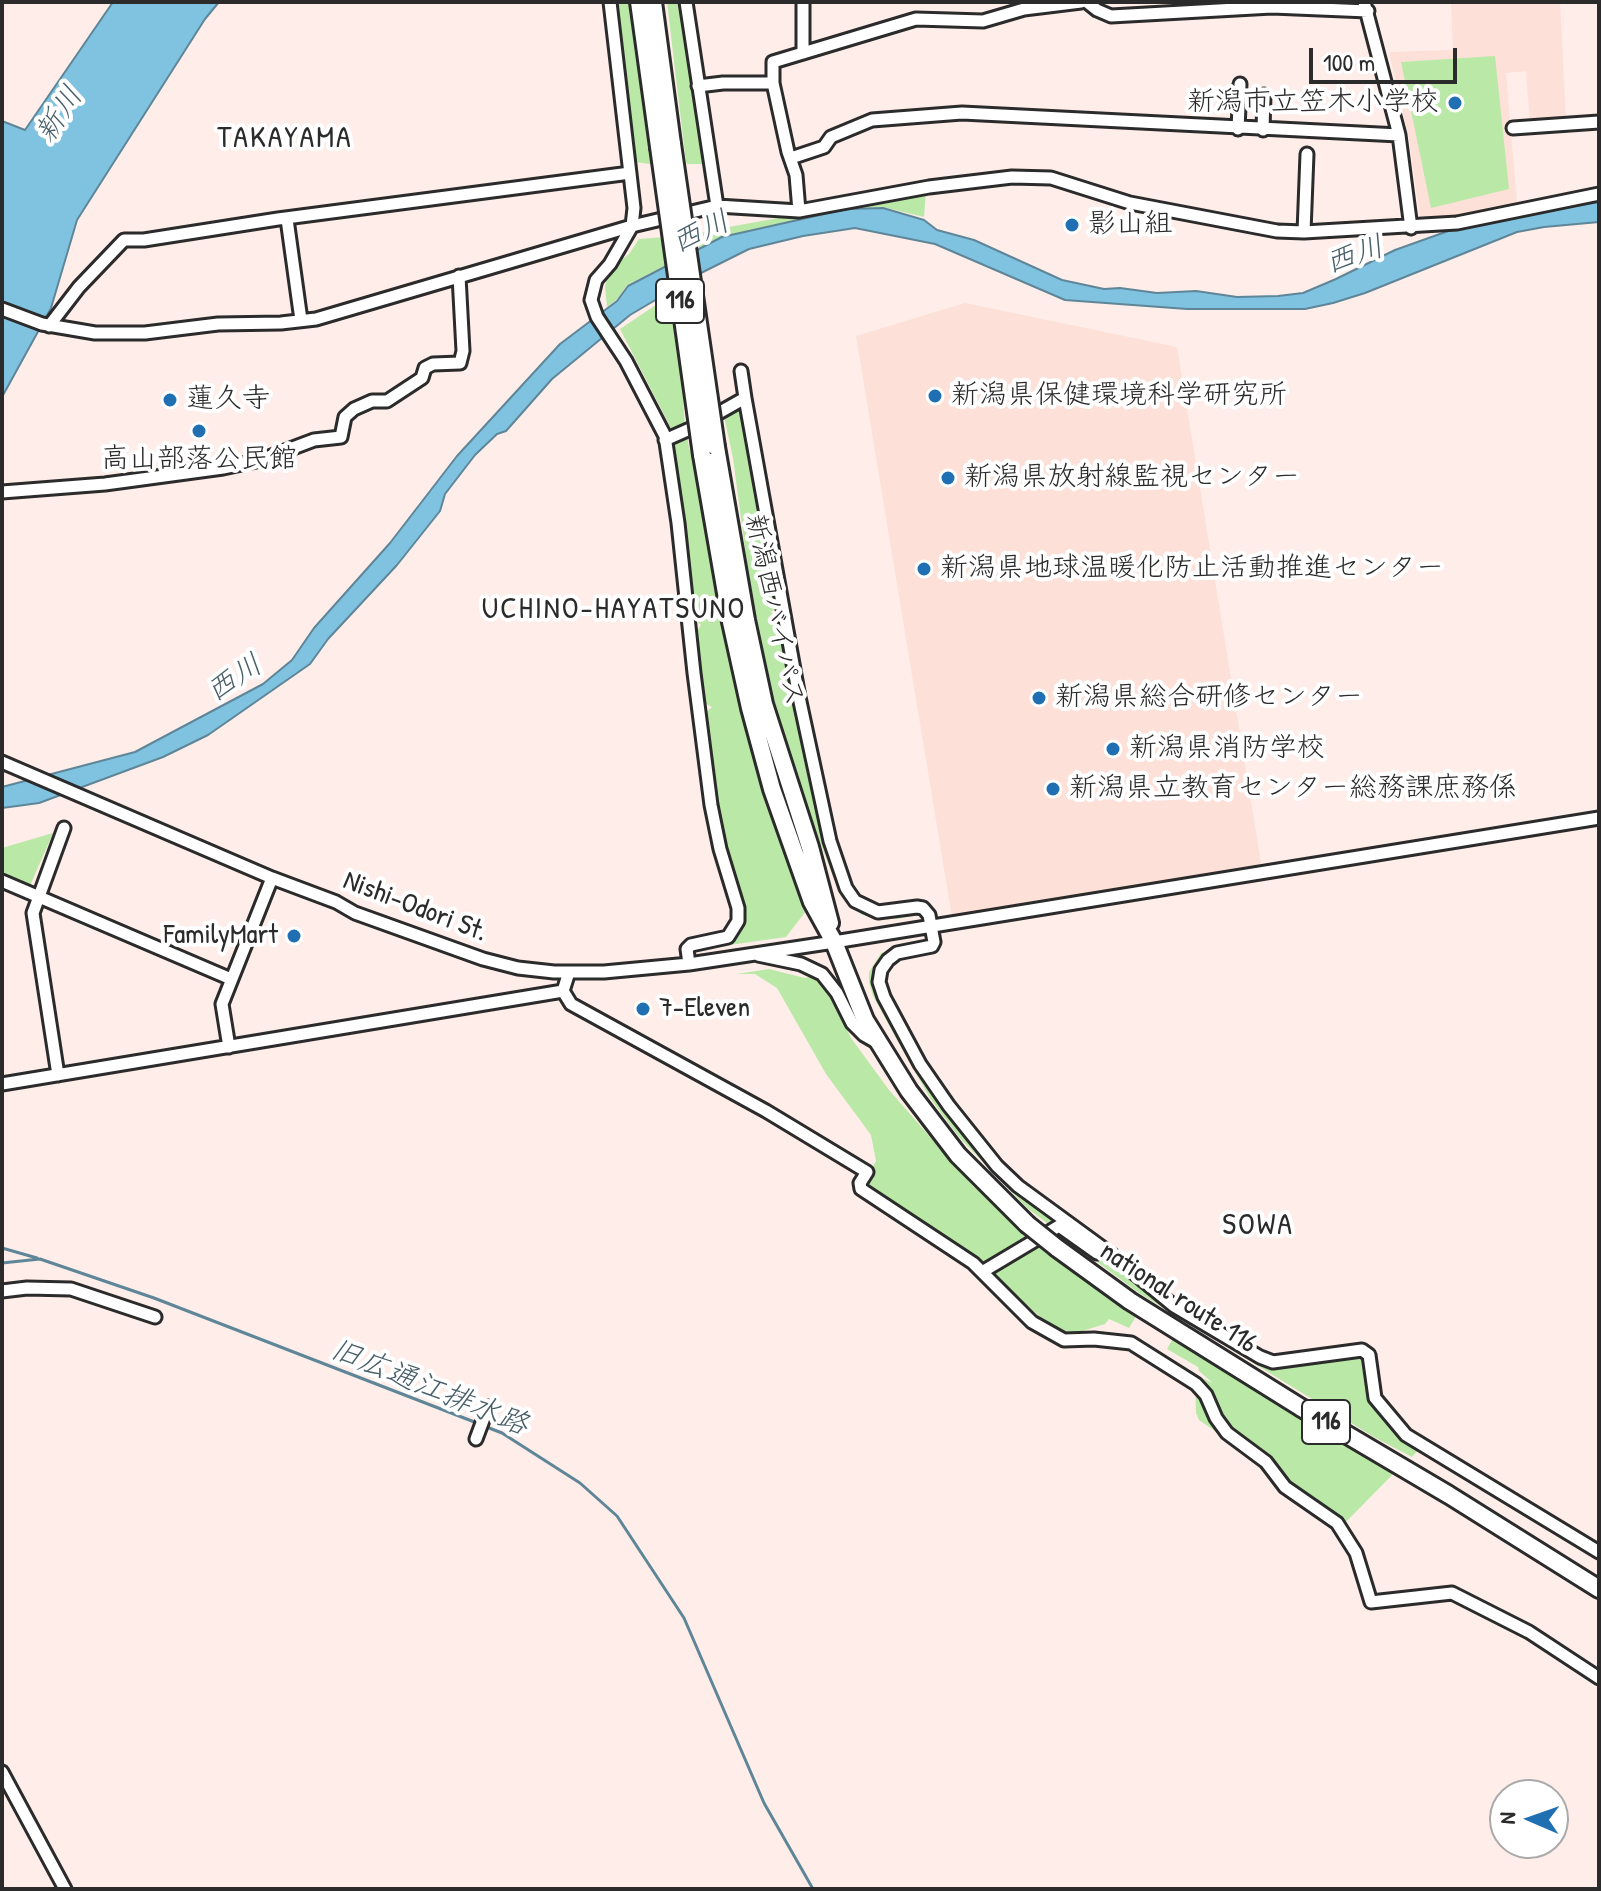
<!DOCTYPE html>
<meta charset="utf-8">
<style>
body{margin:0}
#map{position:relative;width:1601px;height:1891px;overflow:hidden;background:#feede8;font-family:"Patrick Hand",sans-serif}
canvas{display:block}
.frame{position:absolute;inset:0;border:4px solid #2b2b2b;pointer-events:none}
.north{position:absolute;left:1489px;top:1779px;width:80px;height:80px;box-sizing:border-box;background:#fff;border:2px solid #aaa;border-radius:50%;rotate:272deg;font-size:22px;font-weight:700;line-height:32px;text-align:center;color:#2b2b2b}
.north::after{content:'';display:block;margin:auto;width:28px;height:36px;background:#1f6fb2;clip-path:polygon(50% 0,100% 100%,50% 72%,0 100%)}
.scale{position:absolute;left:1309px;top:48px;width:148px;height:36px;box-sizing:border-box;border:4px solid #2b2b2b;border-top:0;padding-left:10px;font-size:24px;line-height:28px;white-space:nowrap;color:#2b2b2b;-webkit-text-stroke:6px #fff;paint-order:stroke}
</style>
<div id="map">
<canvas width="1601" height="1891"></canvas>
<div class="frame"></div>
<div class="north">N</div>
<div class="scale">100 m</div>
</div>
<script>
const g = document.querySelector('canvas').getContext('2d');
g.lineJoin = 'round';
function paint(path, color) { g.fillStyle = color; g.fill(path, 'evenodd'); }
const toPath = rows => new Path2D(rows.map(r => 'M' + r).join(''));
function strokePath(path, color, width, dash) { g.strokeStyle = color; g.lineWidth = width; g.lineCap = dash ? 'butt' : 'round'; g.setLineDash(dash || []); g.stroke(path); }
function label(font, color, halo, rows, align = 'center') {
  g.font = font + ' "Patrick Hand","Klee One",sans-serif'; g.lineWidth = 8; g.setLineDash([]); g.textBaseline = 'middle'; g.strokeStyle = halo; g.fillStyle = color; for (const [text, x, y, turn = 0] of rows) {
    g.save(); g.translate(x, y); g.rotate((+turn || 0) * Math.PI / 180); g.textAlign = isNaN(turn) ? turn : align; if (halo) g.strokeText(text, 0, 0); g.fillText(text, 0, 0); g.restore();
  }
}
paint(toPath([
 [1451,2,1560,2,1566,120,1530,123,1526,71,1506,73,1517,203,1445,219,1420,218,1409,139,1389,52,1453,50],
 [965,303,1177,347,1262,869,952,917,856,336]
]), '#fde0d8');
paint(toPath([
 [614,2,633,2,656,165,636,162,633,157],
 [667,2,684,2,707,164,687,164,686,162],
 [1495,56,1509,189,1431,208,1401,62],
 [926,191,924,217,883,207,845,209,721,237,699,249,697,234,707,231],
 [666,237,670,263,627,285,617,299,607,307,605,286,610,270,629,254,639,239],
 [675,292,685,426,672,430,620,329],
 [737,408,742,408,780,607,770,612,782,616,793,686,787,694,796,699,812,792,845,895,856,908,873,915,922,911,923,914,897,919,862,915,841,897,792,769,769,685,754,616,733,458,724,416],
 [687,435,689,448,698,470,712,566,739,696,774,819,806,911,786,937,715,947,733,939,739,930,743,916,742,900,718,814,708,751,704,714,712,707,702,702,695,634,701,625,693,618,674,462,675,441],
 [53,833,29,888,2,876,2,848],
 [897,949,875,978,970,1139,1060,1220,1051,1226,1027,1208,958,1136,930,1098,903,1051,873,996,869,982,869,972,881,953],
 [769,969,805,978,813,976,830,993,851,1038,889,1090,973,1186,1034,1236,983,1266,956,1243,867,1189,865,1186,869,1173,876,1161,871,1135,826,1074,777,988,755,974,737,974],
 [1063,1231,1115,1269,1127,1270,1269,1364,1283,1366,1360,1356,1364,1359,1367,1386,1376,1407,1393,1429,1421,1447,1412,1457,1374,1437,1139,1293,1057,1232],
 [1041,1243,1138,1313,1129,1328,1109,1319,1105,1324,1066,1336,1059,1333,992,1275,994,1272],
 [1175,1335,1398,1469,1344,1524,1334,1513,1199,1420,1196,1413,1195,1375,1213,1383,1199,1371,1198,1367,1167,1349]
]), '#bae8a7');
const water = toPath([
 [113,2,219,2,205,19,77,220,51,308,2,397,2,121,25,130,113,2],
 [1599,202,1599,222,1544,227,1517,232,1365,293,1333,303,1305,309,1187,309,1065,300,935,244,855,228,803,236,749,249,701,273,630,315,552,379,506,431,497,434,475,455,445,494,440,511,397,565,328,639,310,664,208,735,163,757,39,803,2,808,2,787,135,752,263,684,292,660,314,628,390,543,457,456,560,344,617,301,628,286,722,237,847,209,883,208,924,220,937,230,974,240,1062,280,1104,289,1120,288,1157,293,1196,291,1237,297,1278,296,1303,293,1336,279,1395,250,1465,225,1599,202]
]);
paint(water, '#80c3e1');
strokePath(water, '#5e8698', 2);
strokePath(toPath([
 [2,1248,37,1258],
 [2,1263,40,1259,154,1298,477,1423],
 [484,1426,502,1433,580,1483,617,1516,684,1618,764,1803,813,1889]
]), '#5e8698', 3);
const minor = toPath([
 [610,2,634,208,632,226,610,264,596,280,591,300,597,317,626,361,665,436,678,523,694,673,711,805,720,849,738,908,738,921,728,937,691,945,687,949,689,964],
 [686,2,717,206],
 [803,2,803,53],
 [1087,2,1097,10,1111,16,1272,7,1368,11],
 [1364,2,1399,135,1411,228],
 [698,86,723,83,773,83],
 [1513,128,1599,122],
 [1238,129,1240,84],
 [1263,130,1264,95],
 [791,158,824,147,831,137,872,120,962,113,1399,135],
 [799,211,796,175,788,152,773,83,773,62,916,19,983,21,1024,9,1081,2],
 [287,219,301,320],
 [1304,232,1307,154],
 [2,309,42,324,95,333,145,333,218,324,281,323,316,319,632,226,717,206,799,211,929,187,1012,177,1051,178,1130,203,1277,231,1304,232,1457,223,1599,194],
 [49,326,79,287,124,240,144,240,278,219,630,173],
 [741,371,745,398],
 [665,440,692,428,745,398,799,697,830,841,846,888,855,901,878,912,917,907,923,908,929,915,934,942,932,946,897,953,888,960,881,970,879,982,884,997,920,1064,949,1106,997,1166,1018,1186,1111,1254,1174,1306,1260,1357,1273,1362,1362,1350,1369,1355,1375,1398,1406,1435,1599,1552],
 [2,492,105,484,223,468,261,460,314,440,341,437,345,417,354,409,372,401,387,401,422,378,425,368,433,364,460,363,463,351,459,276],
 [2,762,272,878,336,902,355,913,483,959,518,968,554,972,604,972,689,964,834,942,1599,818],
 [2,881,231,979],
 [758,955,801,964,822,974,837,993,852,1023,864,1035,878,1043],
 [569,972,563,991,571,1004,766,1111,867,1172,860,1183,861,1189,973,1263,1032,1322,1064,1340,1094,1339,1131,1343,1196,1384,1206,1395,1216,1418,1227,1433,1266,1462,1285,1487,1337,1523,1356,1553,1371,1602,1452,1593,1529,1632,1599,1678],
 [229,1047,222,1004,272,878],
 [58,1075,33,913,64,828],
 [2,1084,563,991],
 [982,1272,1059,1226,1097,1253],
 [2,1291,27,1288,71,1289,155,1317],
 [476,1439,488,1407],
 [2,1772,65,1889]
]);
const highway = toPath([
 [639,2,659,147],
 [653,2,672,144],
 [716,447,746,620,764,704,810,847,830,923],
 [702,455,731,622,750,708,772,789,812,902,834,942,865,1020,909,1091,958,1155,1027,1224],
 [1057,1248,1130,1301,1300,1407,1449,1495,1599,1589]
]);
strokePath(minor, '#2b2b2b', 17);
strokePath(highway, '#2b2b2b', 22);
strokePath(minor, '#fff', 11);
strokePath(highway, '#fff', 16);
const highwayBridge = toPath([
 [672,144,716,447],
 [659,147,702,455],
 [1027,1224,1057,1248]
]);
strokePath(highwayBridge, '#2b2b2b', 22, []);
strokePath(highwayBridge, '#fff', 16);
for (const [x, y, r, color] of [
 [1455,103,8,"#1f6fb2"],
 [1072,225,8,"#1f6fb2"],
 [935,396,8,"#1f6fb2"],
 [170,400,8,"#1f6fb2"],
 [199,431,8,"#1f6fb2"],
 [948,478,8,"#1f6fb2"],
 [924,569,8,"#1f6fb2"],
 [1039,698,8,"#1f6fb2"],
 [1113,749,8,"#1f6fb2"],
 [1053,789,8,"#1f6fb2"],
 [294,936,8,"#1f6fb2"],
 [643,1009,8,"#1f6fb2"]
]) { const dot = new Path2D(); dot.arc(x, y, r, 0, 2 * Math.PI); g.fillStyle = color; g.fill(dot); strokePath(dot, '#fff', 3); }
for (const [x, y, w] of [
 [680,301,48],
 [1326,1422,48]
]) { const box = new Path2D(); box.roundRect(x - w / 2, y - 22, w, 44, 6); g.fillStyle = '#fff'; g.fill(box); strokePath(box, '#2b2b2b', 2); }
label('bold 26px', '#2b2b2b', null, [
 ["116",680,301],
 ["116",1326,1422]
]);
label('28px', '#2b2b2b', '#fff', [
 ["新潟市立笠木小学校",1439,103,"right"],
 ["影山組",1088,225],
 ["新潟県保健環境科学研究所",951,396],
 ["蓮久寺",186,400],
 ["高山部落公民館",199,460,"center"],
 ["新潟県放射線監視センター",964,478],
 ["新潟県地球温暖化防止活動推進センター",940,569],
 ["新潟県総合研修センター",1055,698],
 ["新潟県消防学校",1129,749],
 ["新潟県立教育センター総務課庶務係",1069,789],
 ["FamilyMart",278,936,"right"],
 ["7-Eleven",659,1009]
], 'left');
label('28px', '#2b2b2b', '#fff', [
 ["新潟西バイパス",774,610,78],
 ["Nishi-Odori St.",415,907,21],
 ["national route 116",1178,1298,33]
]);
label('italic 30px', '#49606b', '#fff', [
 ["新川",60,115,-57],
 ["西川",701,233,-25],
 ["西川",1355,256,-19],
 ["西川",235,679,-34],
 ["旧広通江排水路",429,1388,22]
]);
g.letterSpacing = '2px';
label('30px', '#2b2b2b', '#fff', [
 ["TAKAYAMA",285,139],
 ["UCHINO-HAYATSUNO",614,610],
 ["SOWA",1258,1226]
]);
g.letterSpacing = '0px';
</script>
